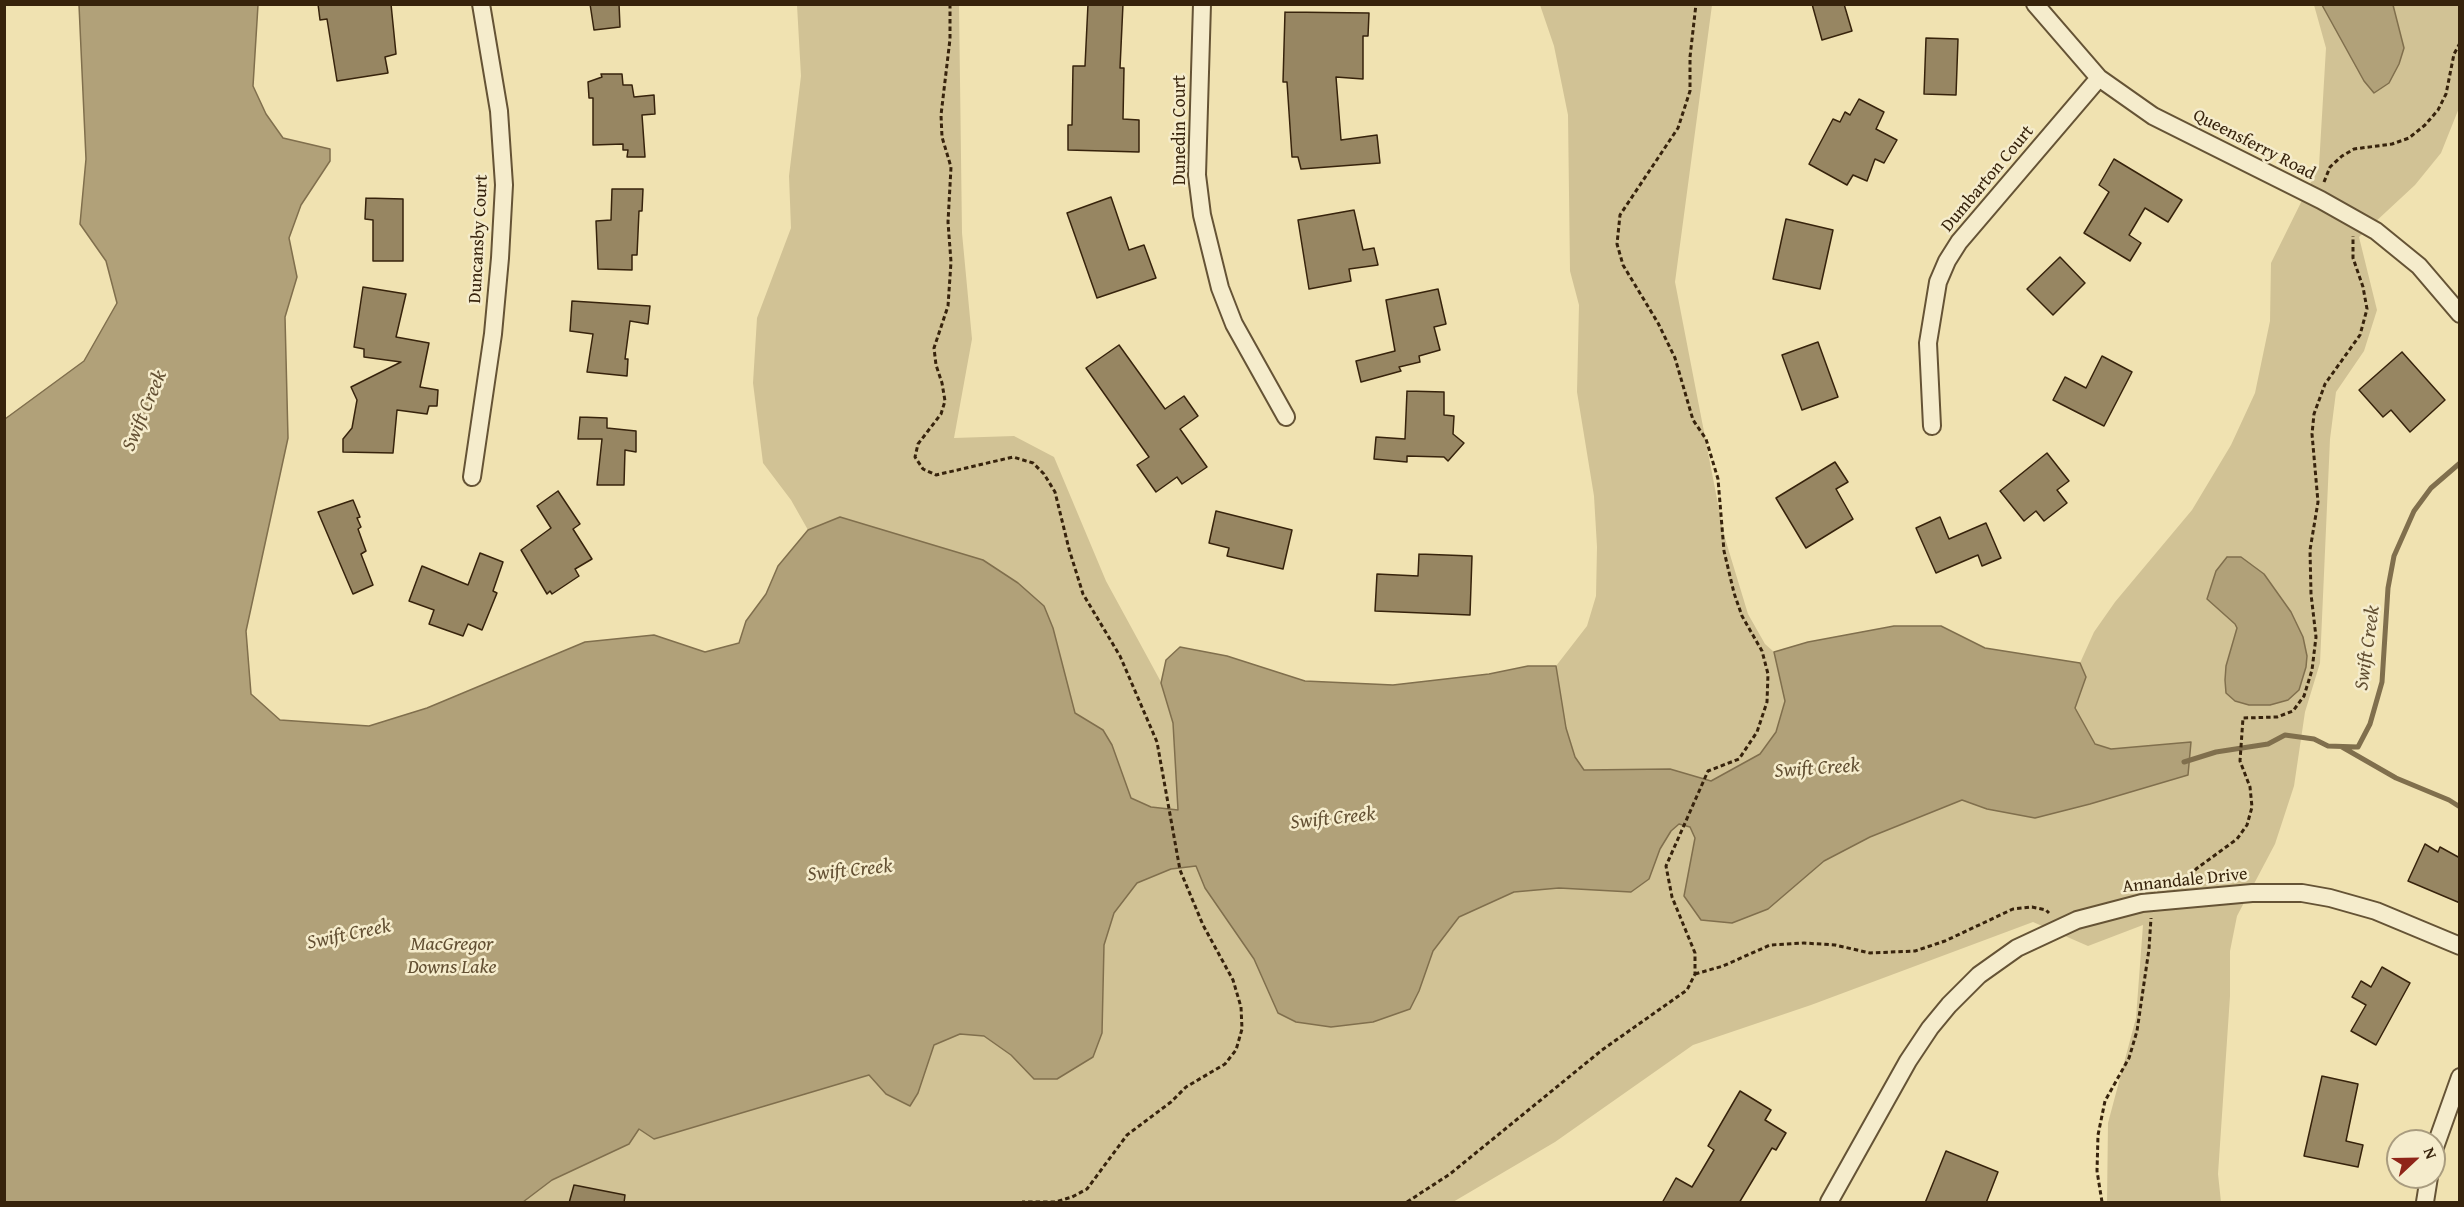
<!DOCTYPE html>
<style>
body{margin:0}
#map{position:relative;width:2464px;height:1207px;overflow:hidden;background:#f0e2b1;font-family:"Gentium Book Plus",serif}
canvas{display:block}
.frame{position:absolute;inset:0;border:6px solid #37230c;pointer-events:none}
.north{position:absolute;left:2386px;top:1129px;width:60px;height:60px;box-sizing:border-box;background:#f5eccc;border:2px solid #a99c7f;border-radius:50%;rotate:68deg;font-size:16px;font-weight:700;line-height:24px;text-align:center;color:#37230c}
.north::after{content:'';display:block;margin:auto;width:21px;height:27px;background:#8f2418;clip-path:polygon(50% 0,100% 100%,50% 72%,0 100%)}
</style>
<div id="map">
<canvas width="2464" height="1207"></canvas>
<div class="frame"></div>
<div class="north">N</div>
</div>
<script>
const g = document.querySelector('canvas').getContext('2d');
g.lineJoin = 'round';
function paint(path, color) { g.fillStyle = color; g.fill(path, 'evenodd'); }
const toPath = rows => new Path2D(rows.map(r => 'M' + r).join(''));
function strokePath(path, color, width, dash) { g.strokeStyle = color; g.lineWidth = width; g.lineCap = dash ? 'butt' : 'round'; g.setLineDash(dash || []); g.stroke(path); }
function label(font, color, halo, rows, align = 'center') {
  g.font = font + ' "Gentium Book Plus",serif'; g.lineWidth = 5; g.setLineDash([]); g.textBaseline = 'middle'; g.strokeStyle = halo; g.fillStyle = color; for (const [text, x, y, turn = 0] of rows) {
    g.save(); g.translate(x, y); g.rotate((+turn || 0) * Math.PI / 180); g.textAlign = isNaN(turn) ? turn : align; if (halo) g.strokeText(text, 0, 0); g.fillText(text, 0, 0); g.restore();
  }
}
paint(toPath([
 [79,5,258,5,253,87,266,114,283,138,330,149,330,161,301,205,289,238,297,277,285,317,288,438,246,631,251,694,280,720,369,726,427,708,585,642,654,635,705,652,739,643,746,621,766,594,778,566,808,530,791,500,763,463,753,383,757,318,791,228,789,176,801,76,797,5,959,5,962,233,972,339,954,438,1014,436,1054,457,1106,581,1161,682,1166,660,1180,647,1227,656,1305,681,1393,685,1489,674,1528,666,1556,666,1587,626,1596,596,1597,547,1594,496,1577,392,1579,305,1570,271,1568,115,1554,46,1540,5,1712,5,1675,282,1724,535,1748,614,1765,644,1774,652,1808,642,1894,626,1941,626,1985,648,2080,663,2094,632,2115,602,2192,510,2231,445,2255,393,2270,321,2271,263,2319,166,2326,48,2314,5,2459,5,2459,108,2441,153,2415,185,2359,237,2377,310,2364,351,2336,392,2330,439,2320,663,2305,712,2294,786,2275,844,2237,916,2230,951,2230,996,2218,1174,2221,1202,2107,1202,2108,1123,2136,1018,2143,925,2088,946,2033,922,1811,1005,1693,1045,1555,1142,1453,1202,5,1202,4,419,84,361,117,303,106,261,80,224,86,159]
]), '#d1c295');
const water = toPath([
 [79,5,258,5,253,86,266,114,283,138,330,149,330,161,301,205,289,238,297,277,285,317,288,438,246,631,251,694,280,720,369,726,427,708,585,642,654,635,705,652,739,643,746,621,766,594,778,566,808,530,840,517,983,560,1018,583,1044,606,1053,628,1075,713,1103,730,1112,745,1131,798,1151,807,1178,810,1173,723,1161,683,1166,660,1180,647,1227,656,1305,681,1393,685,1489,674,1528,666,1556,666,1566,728,1575,757,1584,770,1670,769,1711,781,1760,754,1776,732,1785,701,1774,652,1808,642,1894,626,1941,626,1985,648,2080,663,2086,677,2075,708,2095,744,2111,749,2191,742,2188,775,2090,804,2035,818,1987,809,1962,800,1870,837,1824,861,1768,909,1732,923,1701,920,1684,896,1695,838,1690,827,1679,824,1671,831,1660,849,1649,879,1631,892,1559,888,1514,892,1459,917,1433,951,1419,991,1410,1009,1373,1022,1331,1027,1296,1022,1278,1013,1254,959,1205,888,1196,866,1171,869,1137,883,1114,913,1104,945,1102,1033,1093,1057,1057,1079,1034,1079,1011,1055,984,1036,960,1034,934,1045,918,1093,910,1106,886,1094,869,1075,654,1139,639,1129,629,1144,552,1180,523,1202,5,1202,5,419,84,361,117,303,106,261,80,224,86,159,79,5],
 [2322,5,2393,5,2404,48,2399,64,2389,83,2374,93,2364,81,2322,5],
 [2227,557,2241,557,2264,574,2291,612,2303,637,2307,656,2306,667,2299,690,2288,700,2270,705,2249,705,2235,701,2226,693,2225,680,2226,666,2237,628,2235,624,2207,599,2216,571,2227,557]
]);
paint(water, '#b1a179');
strokePath(water, '#806f4d', 1.5);
strokePath(toPath([
 [2342,747,2396,778,2449,800,2460,807],
 [2184,762,2216,752,2268,744,2285,735,2314,739,2328,746,2358,747,2370,724,2382,682,2388,588,2394,556,2414,511,2431,488,2460,463]
]), '#806f4d', 5);
const building = toPath([
 [318,4,391,4,396,54,385,57,388,73,337,81,327,19,320,20,318,4],
 [590,4,619,4,620,27,594,30,590,4],
 [1088,4,1123,4,1120,68,1124,68,1123,119,1139,120,1139,152,1068,150,1068,125,1072,125,1073,66,1085,66,1088,4],
 [1812,4,1844,4,1852,31,1822,40,1812,4],
 [1285,12,1369,13,1368,36,1363,36,1363,79,1336,77,1341,140,1377,135,1380,163,1301,169,1298,157,1292,157,1287,82,1283,82,1285,12],
 [1926,38,1958,39,1956,95,1924,94,1926,38],
 [601,74,622,74,623,85,632,85,634,97,654,95,655,114,642,115,645,157,627,157,628,150,623,150,623,144,593,145,593,98,589,98,588,82,602,77,601,74],
 [1859,99,1884,112,1876,129,1897,140,1884,163,1875,159,1867,181,1853,175,1847,185,1809,164,1833,119,1840,122,1845,112,1850,115,1859,99],
 [2114,159,2182,200,2168,222,2145,208,2129,235,2141,243,2130,261,2084,233,2109,192,2099,185,2114,159],
 [612,189,643,189,642,211,639,211,637,255,632,255,632,270,598,269,596,221,611,220,612,189],
 [1111,197,1129,250,1144,245,1156,278,1097,298,1067,213,1111,197],
 [366,198,403,199,403,261,373,261,373,220,365,219,366,198],
 [1354,210,1363,250,1374,248,1378,265,1349,269,1351,281,1309,289,1298,220,1354,210],
 [1786,219,1833,230,1820,289,1773,279,1786,219],
 [2060,257,2085,283,2053,315,2027,289,2060,257],
 [363,287,406,294,396,337,429,343,420,387,438,390,437,406,429,406,427,414,397,410,393,453,343,452,343,439,352,428,357,400,351,387,401,362,364,357,364,349,354,347,363,287],
 [1438,289,1446,324,1434,327,1440,350,1419,356,1420,362,1399,367,1401,371,1361,382,1356,361,1395,351,1386,300,1438,289],
 [572,301,650,306,648,324,630,321,625,359,628,359,627,376,587,372,593,334,570,331,572,301],
 [1818,342,1838,397,1802,410,1782,355,1818,342],
 [1119,345,1165,409,1184,396,1198,416,1180,429,1207,467,1182,484,1177,477,1156,492,1137,465,1149,457,1086,368,1119,345],
 [2402,352,2445,400,2410,432,2391,410,2383,417,2359,390,2402,352],
 [2102,356,2132,372,2104,426,2053,400,2065,377,2086,388,2102,356],
 [1407,391,1444,392,1444,415,1454,416,1453,434,1464,443,1448,461,1444,457,1407,456,1407,462,1374,459,1376,437,1405,439,1407,391],
 [580,417,607,418,607,428,636,431,636,452,625,450,624,485,597,485,602,439,578,439,580,417],
 [2047,453,2069,481,2057,490,2067,503,2044,521,2036,511,2024,521,2000,491,2047,453],
 [1835,462,1848,482,1836,489,1853,519,1806,548,1776,498,1835,462],
 [558,491,580,524,573,529,592,559,575,569,579,576,552,594,550,591,547,594,521,550,551,528,537,506,558,491],
 [353,500,360,517,357,518,361,527,358,529,366,551,361,554,373,585,353,594,318,512,353,500],
 [1216,511,1292,530,1283,569,1227,556,1229,548,1209,543,1216,511],
 [1940,517,1949,539,1986,523,2001,558,1982,566,1978,555,1936,573,1916,528,1940,517],
 [480,553,503,562,493,591,497,593,482,630,468,624,463,636,429,624,434,610,409,601,422,566,468,585,480,553],
 [1419,554,1472,556,1470,615,1375,611,1377,574,1418,576,1419,554],
 [2425,844,2438,852,2440,847,2460,858,2460,903,2408,881,2425,844],
 [2382,967,2410,983,2376,1045,2351,1031,2366,1005,2352,997,2361,981,2371,987,2382,967],
 [2322,1076,2358,1084,2346,1141,2363,1145,2358,1167,2304,1156,2322,1076],
 [1740,1091,1771,1110,1765,1120,1786,1133,1776,1150,1772,1148,1739,1203,1662,1203,1676,1178,1692,1187,1714,1150,1708,1146,1740,1091],
 [1946,1151,1998,1172,1986,1203,1925,1203,1946,1151],
 [574,1185,625,1195,624,1203,569,1203,574,1185]
]);
paint(building, '#978662');
strokePath(building, '#37230c', 1.5);
const street = toPath([
 [1202,4,1197,175,1202,215,1220,288,1234,324,1286,417],
 [2035,4,2099,78,2153,116,2321,200,2376,231,2419,266,2460,314],
 [1932,426,1928,343,1938,282,1947,261,1959,242,2099,78],
 [472,477,493,334,500,258,504,185,499,111,481,4],
 [2434,1150,2460,1077],
 [1829,1202,1908,1061,1930,1028,1949,1005,1979,975,2017,948,2077,920,2142,903,2252,893,2302,893,2330,898,2376,911,2460,946],
 [2425,1202,2429,1177]
]);
strokePath(street, '#655335', 20);
strokePath(toPath([
 [950,4,950,39,941,115,942,137,951,167,948,222,951,262,948,306,934,348,936,365,942,383,945,401,941,414,918,444,915,457,923,469,936,475,1013,457,1033,463,1044,474,1055,492,1069,549,1083,594,1120,656,1157,742,1180,870,1203,925,1233,980,1241,1007,1242,1029,1236,1050,1225,1064,1186,1087,1171,1102,1127,1135,1087,1189,1072,1197,1055,1202,1022,1202],
 [2324,182,2330,167,2342,156,2354,149,2392,144,2409,138,2425,125,2438,110,2446,94,2454,54,2460,43],
 [2187,883,2196,869,2237,839,2247,825,2252,807,2250,787,2240,761,2243,718,2277,717,2293,711,2304,696,2312,670,2316,637,2311,594,2310,550,2318,502,2312,434,2314,414,2325,384,2360,335,2367,309,2363,287,2353,258,2353,236],
 [1695,974,1723,966,1770,945,1804,943,1835,945,1870,953,1915,951,1945,941,2013,909,2032,907,2046,910,2049,913],
 [1407,1202,1450,1174,1602,1050,1687,990,1695,974,1695,953,1672,897,1666,866,1708,771,1739,759,1757,732,1767,702,1768,674,1762,651,1742,616,1734,593,1724,551,1718,479,1706,439,1693,420,1675,358,1658,323,1623,265,1617,244,1620,215,1678,128,1690,91,1690,57,1696,4],
 [2102,1202,2097,1171,2098,1135,2105,1101,2129,1058,2137,1031,2149,949,2151,918]
]), '#37230c', 3, [4.5, 3]);
strokePath(street, '#f5eccc', 16);
label('18px', '#37230c', '#f5eccc', [
 ["Dunedin Court",1180,130,-90],
 ["Queensferry Road",2254,145,27],
 ["Dumbarton Court",1988,179,-50],
 ["Duncansby Court",479,239,-87],
 ["Annandale Drive",2185,881,-6]
]);
label('italic 20px', '#624f32', '#f5eccc', [
 ["Swift Creek",145,411,-67],
 ["Swift Creek",2368,648,-82],
 ["Swift Creek",1817,769,-4],
 ["Swift Creek",1333,819,-6],
 ["Swift Creek",850,871,-6],
 ["Swift Creek",349,935,-12],
 ["MacGregor",452,945],
 ["Downs Lake",452,968]
]);
</script>
